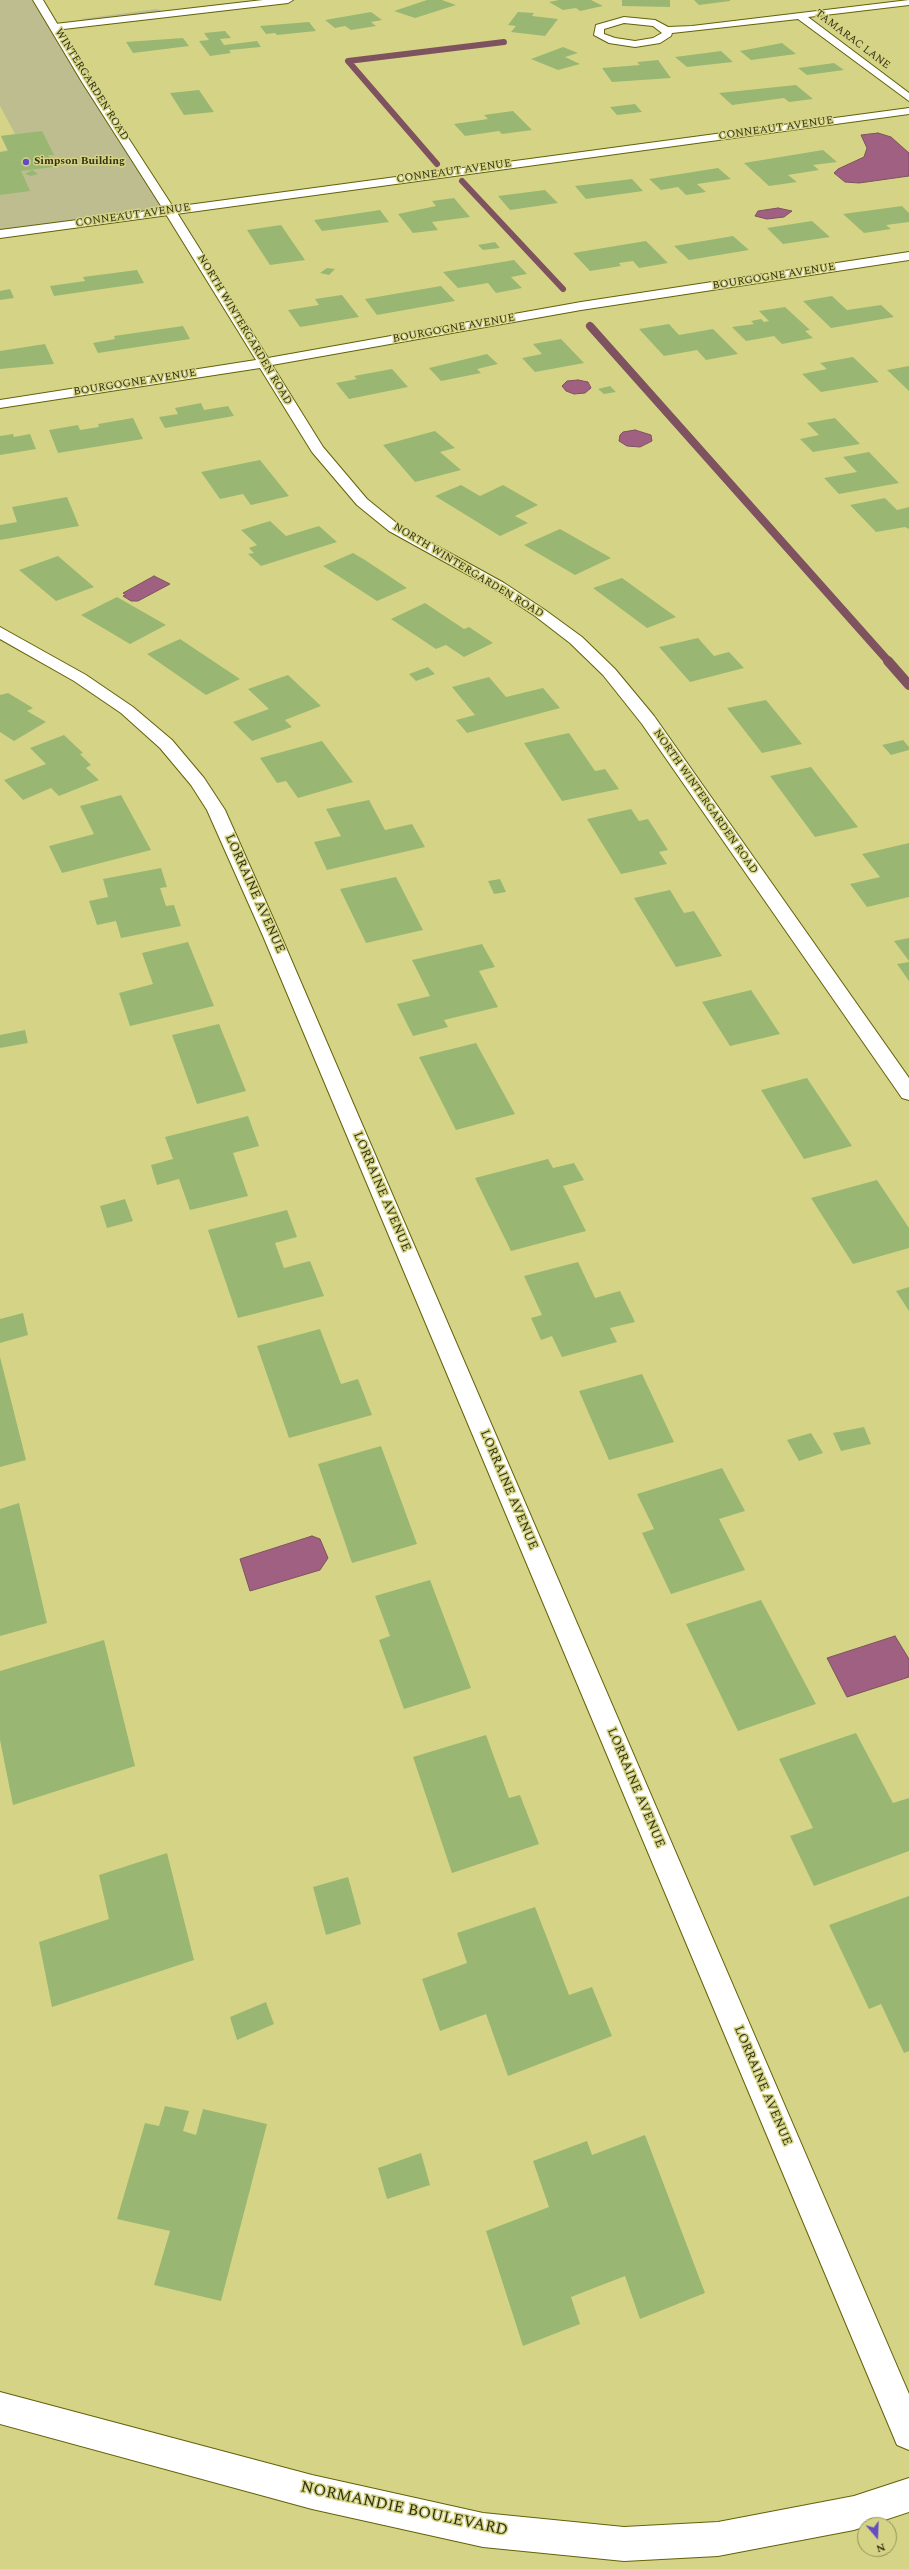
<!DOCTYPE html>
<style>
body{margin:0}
#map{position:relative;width:909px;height:2569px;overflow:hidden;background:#d5d486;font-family:Spectral,serif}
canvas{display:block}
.north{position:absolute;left:857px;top:2517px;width:40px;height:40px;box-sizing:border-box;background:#d5d486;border:1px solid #949358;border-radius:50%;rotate:161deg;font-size:11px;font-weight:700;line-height:16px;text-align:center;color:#333212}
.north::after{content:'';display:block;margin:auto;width:14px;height:18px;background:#654cc5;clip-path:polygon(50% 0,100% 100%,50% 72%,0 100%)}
</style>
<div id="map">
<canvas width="909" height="2569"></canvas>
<div class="north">N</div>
</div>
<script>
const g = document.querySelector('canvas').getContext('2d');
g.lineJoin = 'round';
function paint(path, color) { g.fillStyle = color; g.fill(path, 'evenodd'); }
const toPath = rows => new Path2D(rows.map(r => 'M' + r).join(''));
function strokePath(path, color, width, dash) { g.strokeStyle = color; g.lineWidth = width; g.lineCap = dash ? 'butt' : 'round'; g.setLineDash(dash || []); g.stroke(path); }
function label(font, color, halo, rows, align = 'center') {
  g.font = font + ' Spectral,serif'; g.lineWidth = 3; g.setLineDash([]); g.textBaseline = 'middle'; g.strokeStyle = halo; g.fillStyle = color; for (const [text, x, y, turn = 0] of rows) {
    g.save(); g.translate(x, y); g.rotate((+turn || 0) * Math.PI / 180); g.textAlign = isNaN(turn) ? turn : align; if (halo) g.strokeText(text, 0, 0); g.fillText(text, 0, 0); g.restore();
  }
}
paint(toPath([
 [0,0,38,0,170,211,0,234,0,152,8,150,1,136,15,134,0,106],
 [157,9,162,11,86,20,80,19]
]), '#bdbd90');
const water = toPath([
 [878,133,891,137,909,153,909,176,859,183,845,182,834,173,838,169,864,157,867,148,861,135,878,133],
 [778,208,792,211,784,217,767,219,755,216,758,211,778,208],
 [578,380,588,382,591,388,585,393,574,394,566,391,562,386,567,381,578,380],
 [635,430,651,435,652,441,640,447,627,446,619,441,620,435,623,432,635,430],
 [154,576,170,584,138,601,131,601,123,596,126,595,123,593,154,576],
 [312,1536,320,1539,328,1558,320,1570,250,1591,240,1559,312,1536],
 [895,1636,909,1659,909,1677,847,1697,827,1658,895,1636]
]);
paint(water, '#9f6081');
strokePath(water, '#7f5260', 1);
strokePath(toPath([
 [437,164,348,61,504,42],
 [462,181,563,289]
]), '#7f5260', 6);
strokePath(toPath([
 [590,326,889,662]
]), '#7f5260', 8);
strokePath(toPath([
 [888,661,909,685]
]), '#7f5260', 10);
paint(toPath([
 [427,0,442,0,456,5,415,18,394,11],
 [559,0,591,0,603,6,580,11,576,8,563,10,549,2],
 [622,0,670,0,670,7,622,6],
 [694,0,730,0,730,1,699,5],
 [371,12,382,20,371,22,376,26,351,30,345,26,335,28,325,20],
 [518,12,534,13,532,16,558,19,545,36,511,32,516,26,508,25],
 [309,22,316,31,277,35,275,33,266,34,260,26],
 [225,31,231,38,220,39,224,45,257,41,261,47,229,50,231,53,210,56,199,41,209,40,204,33],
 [183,38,189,46,133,53,126,42],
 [782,43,796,54,751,60,740,51],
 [563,47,578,53,565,57,580,64,558,70,531,59],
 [721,51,733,62,687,67,675,57],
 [658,60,671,78,612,82,602,68,640,65,637,62],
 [834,63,844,70,807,75,798,68],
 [796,85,813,99,789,102,784,98,732,105,719,93],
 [199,90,214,112,184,115,170,93],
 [635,104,642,112,617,115,610,107],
 [513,111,532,130,502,134,499,131,465,136,454,124,488,119,484,115],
 [42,131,54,155,48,155,54,167,21,171,30,191,0,195,0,152,8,151,1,136],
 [823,150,837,162,813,165,819,170,788,175,797,182,769,186,744,163],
 [718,168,731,179,697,184,706,192,686,195,678,187,661,190,649,179],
 [32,170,38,174,31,176,25,174],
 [632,179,643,191,586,199,575,186],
 [545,190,558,203,510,210,498,196],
 [454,198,470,217,432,222,438,230,413,233,398,214,436,206,432,201],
 [902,206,909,213,909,222,886,225,891,229,864,233,843,214],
 [380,210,389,222,322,231,314,220],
 [812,221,830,237,783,244,767,228],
 [281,225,305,260,270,265,247,230],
 [733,236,749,250,689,260,674,246],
 [646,241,668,263,639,268,633,261,619,263,621,266,590,271,573,253],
 [495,242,500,248,483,250,478,245],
 [514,260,527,274,511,277,522,288,496,293,488,283,458,288,443,272],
 [327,268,335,269,329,275,320,273],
 [137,270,144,283,54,296,50,286,85,281,83,277],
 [441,286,455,301,377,315,365,299],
 [10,289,14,298,0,300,0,291],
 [342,295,359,317,300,327,288,310,319,305,315,299],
 [832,296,847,310,881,305,894,317,831,328,803,301],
 [785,307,810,330,805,331,813,338,782,344,774,336,746,341,732,327,754,324,751,321,761,319,764,322,769,321,759,311],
 [669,324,679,335,713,329,738,354,706,360,697,350,664,356,639,329],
 [183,326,190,339,98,353,93,343,115,339,114,336],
 [561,339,584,363,535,372,522,358,542,354,533,344],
 [45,344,54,364,0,369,0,351],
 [487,354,498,364,477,369,481,373,441,381,429,368],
 [853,357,879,382,821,392,802,374,827,369,820,363],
 [909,366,909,391,887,370],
 [392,369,408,387,349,399,336,383,357,379,354,376],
 [610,386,616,392,604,394,598,389],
 [201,403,204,410,228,406,234,416,165,428,159,417,178,414,175,408],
 [133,418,143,439,58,453,49,430,78,425,80,430,99,427,98,424],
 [835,418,860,444,813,452,800,439,819,435,807,423],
 [435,431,455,448,440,452,461,470,415,482,383,445],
 [13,434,14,437,30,434,36,449,0,455,0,436],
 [869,452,899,483,839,494,824,478,857,472,843,457],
 [260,460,289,496,251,505,243,494,220,499,201,472],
 [461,485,480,496,503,485,538,505,515,516,528,523,500,536,435,496],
 [67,497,79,526,0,540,0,525,17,522,12,507],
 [885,498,897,510,909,507,909,529,905,527,876,532,850,505],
 [270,521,286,536,319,526,337,542,261,566,248,554,254,553,249,548,257,545,241,530],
 [560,529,611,558,575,575,524,545],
 [353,553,365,560,407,588,377,601,323,566],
 [58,556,94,587,56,601,19,570],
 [622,578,676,617,647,628,593,588],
 [117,597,166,625,130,644,81,615],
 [425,603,464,629,469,627,493,643,464,657,446,645,436,649,391,619],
 [698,638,714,656,729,652,744,668,690,682,659,647],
 [180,639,240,679,206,695,147,654],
 [428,667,435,674,416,681,409,674],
 [288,675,321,706,285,720,292,727,252,741,233,722,269,709,248,689],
 [489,677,506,697,543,688,560,708,467,733,456,720,475,715,452,687],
 [8,693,33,708,27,711,46,722,14,741,0,732,0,695],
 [766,700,802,744,762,753,727,708],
 [569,733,595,771,605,769,619,789,562,801,524,743],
 [64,735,83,753,80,754,91,765,86,768,99,780,59,796,51,788,23,800,4,780,46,764,30,748],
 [903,740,909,747,909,750,891,755,882,745],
 [322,741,353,782,298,798,286,781,277,783,260,758],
 [811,767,858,827,815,837,770,776],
 [121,795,151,850,62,873,49,846,94,834,80,806],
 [369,800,385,830,412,824,425,847,327,870,314,842,341,836,326,809],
 [631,809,639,821,648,819,668,850,659,852,667,864,621,874,587,819],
 [909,843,909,897,867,907,850,884,880,877,862,854],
 [161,868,167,887,160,888,166,906,174,905,181,926,121,938,116,921,97,925,89,901,108,897,103,879],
 [396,877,423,930,366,943,340,889],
 [500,879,506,892,494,894,488,881],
 [670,890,684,913,694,911,722,956,676,967,634,898],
 [909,938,909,961,894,941],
 [188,942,214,1006,130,1026,119,993,153,984,142,953],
 [482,944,495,967,479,971,498,1007,444,1020,448,1027,413,1036,397,1004,430,996,412,960],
 [909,962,909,981,897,964],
 [751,990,780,1034,730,1046,702,1002],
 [219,1024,246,1091,197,1104,172,1035],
 [25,1030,28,1043,0,1048,0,1035],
 [476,1043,515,1114,456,1130,419,1057],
 [807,1078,852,1146,804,1159,761,1090],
 [248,1116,259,1146,233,1153,248,1196,190,1210,179,1179,157,1185,151,1165,173,1159,165,1137],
 [548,1159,553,1168,574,1163,584,1180,563,1186,586,1231,511,1251,475,1178],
 [877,1180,909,1228,909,1248,853,1264,811,1198],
 [125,1199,133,1221,107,1228,100,1206],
 [287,1210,297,1237,275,1243,284,1268,310,1261,324,1296,238,1318,208,1230],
 [578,1262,595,1298,620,1291,635,1322,610,1328,617,1342,562,1357,552,1336,541,1340,531,1318,542,1315,524,1276],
 [909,1287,909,1311,896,1291],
 [23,1313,28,1335,0,1343,0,1319],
 [320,1329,341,1384,358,1379,372,1415,289,1438,257,1346],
 [0,1357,26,1460,0,1467],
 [642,1374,674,1442,609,1460,579,1391],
 [864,1427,871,1444,841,1451,833,1433],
 [811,1433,823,1453,799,1461,787,1440],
 [381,1446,417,1544,352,1563,318,1464],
 [722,1468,745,1511,719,1519,745,1570,671,1594,642,1533,654,1529,637,1494],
 [19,1503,47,1623,0,1636,0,1509],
 [430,1580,471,1688,404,1709,379,1640,390,1636,375,1596],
 [761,1600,816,1704,738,1731,686,1624],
 [104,1640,135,1766,13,1805,0,1740,0,1671],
 [856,1733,893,1803,909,1798,909,1851,814,1886,790,1836,813,1828,779,1759],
 [486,1735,509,1798,520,1795,539,1844,452,1873,413,1757],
 [167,1853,194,1960,52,2007,39,1942,109,1919,99,1875],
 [348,1877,361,1924,326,1935,313,1887],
 [909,1896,909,2051,904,2053,881,2004,869,2009,829,1925],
 [535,1907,569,1995,592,1987,612,2036,508,2076,486,2014,440,2031,422,1979,467,1963,457,1933],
 [266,2002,274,2024,237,2040,230,2017],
 [165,2106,189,2111,183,2131,196,2135,203,2109,267,2124,221,2301,154,2285,170,2231,117,2219,145,2123,159,2126],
 [645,2135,705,2293,640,2319,625,2276,571,2297,580,2324,523,2346,486,2231,549,2207,533,2161,587,2141,592,2155],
 [421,2153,430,2185,387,2199,378,2168]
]), '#99b772');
const minor = toPath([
 [263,0,293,0,288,3,55,30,50,27,55,24,263,0],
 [909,0,909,5,808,17,909,93,909,101,798,19,672,33,671,36,660,43,635,47,609,43,594,35,596,25,624,17,655,20,668,27,692,26,909,0],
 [624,23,653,26,662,33,653,38,635,41,615,38,604,34,604,29,624,23],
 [170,208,176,211,268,358,581,302,909,252,909,260,581,310,272,365,323,447,367,499,399,525,504,583,545,610,582,637,615,669,654,716,909,1078,909,1100,902,1098,642,724,603,675,570,643,535,616,494,589,389,531,357,505,312,452,260,368,0,408,0,400,256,360,164,211,170,208],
 [0,627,86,675,133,707,172,740,204,778,225,810,281,936,909,2394,909,2450,897,2445,263,936,207,810,191,785,160,748,121,713,74,681,0,639,0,627],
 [0,2392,312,2475,483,2513,624,2527,718,2522,854,2496,909,2478,909,2512,854,2530,718,2556,624,2561,483,2547,312,2509,0,2424,0,2392]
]);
const tertiary = toPath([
 [33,0,43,0,92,82,173,207,909,108,909,114,0,238,0,230,163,209,82,82,33,0]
]);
strokePath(minor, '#646109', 2);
strokePath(tertiary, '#646109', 2);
paint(minor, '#fff');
paint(tertiary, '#fff');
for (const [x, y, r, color] of [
 [26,162,4,"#654cc5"]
]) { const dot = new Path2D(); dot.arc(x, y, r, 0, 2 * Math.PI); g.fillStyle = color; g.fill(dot); strokePath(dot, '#d5d486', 1.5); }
label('11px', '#333212', '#d5d486', [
 ["TAMARAC LANE",852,40,37],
 ["WINTERGARDEN ROAD",91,85,58],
 ["CONNEAUT AVENUE",776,129,-8],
 ["CONNEAUT AVENUE",454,172,-8],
 ["CONNEAUT AVENUE",133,216,-8],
 ["BOURGOGNE AVENUE",774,277,-9],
 ["BOURGOGNE AVENUE",454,329,-10],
 ["NORTH WINTERGARDEN ROAD",244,330,59],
 ["BOURGOGNE AVENUE",135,383,-9],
 ["NORTH WINTERGARDEN ROAD",468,571,31],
 ["NORTH WINTERGARDEN ROAD",705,802,55]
]);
label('bold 11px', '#333212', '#d5d486', [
 ["Simpson Building",34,162]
], 'left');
label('13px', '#333212', '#d5d486', [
 ["LORRAINE AVENUE",254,894,66],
 ["LORRAINE AVENUE",381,1192,67],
 ["LORRAINE AVENUE",508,1490,67],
 ["LORRAINE AVENUE",635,1788,67],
 ["LORRAINE AVENUE",762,2086,67]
]);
label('16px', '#333212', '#d5d486', [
 ["NORMANDIE BOULEVARD",404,2510,12]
]);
</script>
